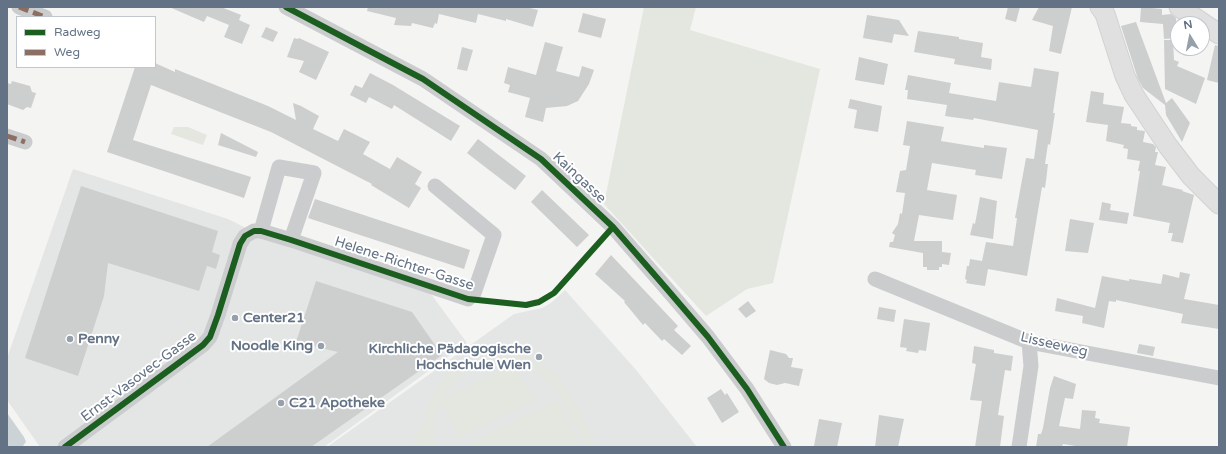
<!DOCTYPE html>
<meta charset="utf-8">
<style>
body{margin:0}
#map{position:relative;width:1226px;height:454px;overflow:hidden;background:#f4f4f2;font-family:"Varela Round",sans-serif}
canvas{display:block}
.frame{position:absolute;inset:0;border:8px solid #637284;pointer-events:none}
.legend{position:absolute;left:16px;top:16px;width:140px;height:52px;box-sizing:border-box;background:#fff;border:1px solid #c1c7ce;margin:0;padding:5px 7px;list-style:none;font-size:12px;color:#637284}
.legend li{display:flex;align-items:center;gap:8px;height:20px}
.legend b{width:20px;border:1px solid #c1c7ce}
.north{position:absolute;left:1170px;top:16px;width:40px;height:40px;box-sizing:border-box;background:#fff;border:1px solid #c1c7ce;border-radius:50%;rotate:350deg;font-size:11px;font-weight:700;line-height:16px;text-align:center;color:#637284}
.north::after{content:'';display:block;margin:auto;width:14px;height:18px;background:#96a0aa;clip-path:polygon(50% 0,100% 100%,50% 72%,0 100%)}
</style>
<div id="map">
<canvas width="1226" height="454"></canvas>
<div class="frame"></div>
<ul class="legend">
<li><b style="height:5px;background:#1b5e20"></b>Radweg</li>
<li><b style="height:5px;background:#8d6e63"></b>Weg</li>
</ul>
<div class="north">N</div>
</div>
<script>
const g = document.querySelector('canvas').getContext('2d');
g.lineJoin = 'round';
function paint(path, color) { g.fillStyle = color; g.fill(path, 'evenodd'); }
const toPath = rows => new Path2D(rows.map(r => 'M' + r).join(''));
function strokePath(path, color, width, dash) { g.strokeStyle = color; g.lineWidth = width; g.lineCap = dash ? 'butt' : 'round'; g.setLineDash(dash || []); g.stroke(path); }
function label(font, color, halo, rows, align = 'center') {
  g.font = font + ' "Varela Round",sans-serif'; g.lineWidth = 4; g.setLineDash([]); g.textBaseline = 'middle'; g.strokeStyle = halo; g.fillStyle = color; for (const [text, x, y, turn = 0] of rows) {
    g.save(); g.translate(x, y); g.rotate((+turn || 0) * Math.PI / 180); g.textAlign = isNaN(turn) ? turn : align; if (halo) g.strokeText(text, 0, 0); g.fillText(text, 0, 0); g.restore();
  }
}
paint(toPath([
 [73,169,228,219,266,238,431,294,467,343,324,447,40,447,7,400,7,358],
 [565,290,637,371,697,447,327,447,514,314,542,308,551,303]
]), '#e4e6e5');
paint(toPath([
 [644,7,696,7,690,30,820,69,773,283,747,289,706,316,604,204],
 [174,127,188,127,207,135,203,145,171,134],
 [509,353,527,357,542,364,556,375,568,389,597,447,586,447,560,396,540,374,515,364,533,401,459,437,441,401,435,414,433,432,436,447,418,447,412,434,424,427,426,413,431,398,439,384,454,369,468,361,490,354],
 [485,364,514,364,441,399,453,383,467,372],
 [557,400,580,447,463,447]
]), '#e3e7e0');
paint(toPath([
 [7,413,24,437,26,442,22,447,7,446]
]), '#cbd3d6');
paint(toPath([
 [169,7,221,7,241,15,239,20,250,25,242,44,224,37,229,25,207,16,204,22],
 [368,7,526,7,538,10,533,27,506,19,506,21,478,14,476,23,439,14,437,24,435,23,433,28,412,23,411,26,394,25,396,18,367,11],
 [1008,7,1020,7,1016,22,1005,19],
 [1039,7,1072,7,1061,54,1049,51,1053,26,1032,20],
 [1141,7,1162,9,1162,15,1171,14,1176,18,1177,38,1164,39,1163,24,1140,22],
 [583,13,606,19,601,38,578,32],
 [867,15,899,20,909,36,894,34,892,43,863,38],
 [1136,22,1166,103,1172,98,1190,123,1182,142,1166,115,1165,105,1143,88,1138,79,1121,26],
 [266,27,278,32,273,42,261,37],
 [918,31,959,37,959,39,983,43,981,57,992,59,991,70,954,64,955,59,914,52],
 [294,38,298,39,299,38,329,52,316,80,299,72,304,61,287,57],
 [1164,40,1173,40,1174,60,1179,62,1177,66,1205,78,1196,104,1165,89],
 [545,42,563,47,556,71,579,77,582,66,594,70,589,84,578,101,567,106,546,108,543,122,525,117,530,98,508,92,510,85,504,83,508,67,536,75],
 [1215,45,1219,46,1219,83,1207,80],
 [462,47,473,50,467,71,457,69],
 [859,57,888,64,884,85,855,80],
 [155,63,175,72,175,69,180,71,268,106,296,120,293,103,301,106,319,116,313,129,338,141,344,129,370,142,363,154,390,169,397,157,422,172,415,184,421,188,409,208,371,185,372,184,271,132,151,85,133,140,251,177,244,198,107,152,135,67,155,67],
 [1034,68,1059,72,1053,113,1055,113,1050,145,1048,144,1045,164,1048,164,1046,181,1045,188,1042,187,1027,276,988,269,985,286,971,284,966,283,967,280,965,279,967,266,969,266,970,259,982,261,986,242,1013,246,1017,218,1015,218,1026,158,1034,159,1038,130,974,118,973,120,945,116,947,105,907,99,908,90,905,90,908,75,951,83,949,93,996,101,999,82,1031,87],
 [370,73,393,85,460,126,451,141,394,105,392,109,369,97,366,103,350,95,355,85,362,88],
 [12,81,30,86,32,92,36,93,31,108,27,107,23,110,7,104,7,83,11,84],
 [1091,91,1104,93,1103,104,1124,107,1121,123,1131,124,1131,126,1137,127,1137,130,1145,131,1143,142,1153,144,1156,147,1155,152,1158,152,1155,165,1166,167,1162,185,1183,190,1182,191,1194,195,1183,243,1171,241,1173,233,1168,233,1170,223,1133,216,1140,171,1138,171,1140,161,1127,159,1128,149,1123,148,1124,145,1106,141,1108,125,1086,122],
 [850,99,882,106,878,132,854,128,857,110,848,108],
 [907,121,944,127,941,141,984,148,984,145,1007,148,1002,179,975,175,976,170,932,163,927,190,957,195,953,220,919,215,914,241,942,241,942,252,951,253,949,265,942,264,942,267,939,267,939,270,927,270,927,267,923,267,923,253,889,247,890,242,893,242,895,235,892,233,898,224,900,213,902,214,905,193,896,192,900,171,906,170,910,146,903,145],
 [221,133,258,152,256,157,218,145],
 [478,139,526,176,515,190,467,153],
 [81,186,218,231,212,252,220,255,216,269,207,266,199,291,108,263,104,296,78,376,25,358],
 [542,190,589,235,577,247,531,202],
 [980,197,997,201,993,239,970,235,973,223,975,224],
 [315,199,470,250,464,269,308,218],
 [1102,202,1111,204,1110,210,1129,213,1127,224,1099,220],
 [1070,219,1094,223,1088,253,1065,251],
 [611,255,678,326,674,330,691,346,682,355,664,339,662,341,645,323,643,325,624,302,625,301,595,274],
 [1180,272,1190,274,1184,299,1219,305,1219,329,1181,323,1183,314,1116,300,1116,302,1109,301,1104,328,1082,323,1083,316,1055,311,1057,298,1095,308,1102,276,1129,281,1129,279,1161,284,1163,274,1179,278],
 [316,281,412,312,442,355,311,447,207,447,338,352,296,342],
 [748,301,756,311,746,318,738,309],
 [879,307,896,310,894,322,877,319],
 [904,319,930,323,926,351,919,350,918,353,906,351,907,348,900,347],
 [1139,344,1155,347,1153,356,1137,353],
 [974,346,994,350,994,353,1013,356,1011,371,1005,370,998,415,1004,416,1000,447,975,447,982,401,970,400,976,364,972,363],
 [770,350,786,354,789,358,793,358,791,367,803,369,799,386,785,383,777,385,769,383,764,379],
 [1054,376,1076,384,1073,399,1065,398,1059,426,1080,429,1082,410,1096,411,1095,418,1100,419,1099,423,1130,427,1127,447,1082,447,1063,444,1062,447,1036,447,1038,434,1041,434,1043,428,1050,388],
 [721,389,725,395,727,393,739,412,722,423,707,398],
 [879,415,904,419,898,447,875,447],
 [819,419,842,423,837,447,814,446]
]), '#cdcece');
const major = toPath([
 [1100,7,1105,14,1125,76,1134,95,1168,146,1191,176,1219,204],
 [1179,7,1219,34]
]);
strokePath(major, '#d1d2d1', 21);
strokePath(toPath([
 [19,7,45,17],
 [286,7,423,79,541,159,613,227,666,288,708,337,747,389,784,447],
 [7,136,25,142],
 [261,231,279,167,314,173,291,240],
 [875,279,1029,342,1219,378],
 [65,447,203,345,210,337,218,315,240,244,245,236,254,231,261,231,291,240,468,299,474,293,494,235,435,186],
 [1019,447,1031,366,1029,342]
]), '#cbcccd', 15);
strokePath(major, '#e0e0e0', 19);
strokePath(toPath([
 [19,7,45,17],
 [7,136,25,142]
]), '#8d6e63', 5, [10, 5]);
strokePath(toPath([
 [286,7,423,79,541,159,613,227,666,288,708,337,747,389,784,447],
 [65,447,203,345,210,337,218,315,240,244,245,236,254,231,261,231,291,240,468,299,526,305,539,302,554,293,613,227]
]), '#1b5e20', 6);
for (const [x, y, r, color] of [
 [235,318,4,"#96a0aa"],
 [70,339,4,"#96a0aa"],
 [321,346,4,"#96a0aa"],
 [539,357,4,"#96a0aa"],
 [281,403,4,"#96a0aa"]
]) { const dot = new Path2D(); dot.arc(x, y, r, 0, 2 * Math.PI); g.fillStyle = color; g.fill(dot); strokePath(dot, '#fff', 1.5); }
label('14px', '#637284', '#fff', [
 ["Kaingasse",579,178,43],
 ["Helene-Richter-Gasse",404,264,18],
 ["Lisseeweg",1054,345,13],
 ["Ernst-Vasovec-Gasse",139,377,-37]
]);
label('bold 14px', '#637284', '#fff', [
 ["Center21",243,318],
 ["Penny",78,339],
 ["Noodle King",313,346,"right"],
 ["Kirchliche Pädagogische",531,349,"right"],
 ["Hochschule Wien",531,365,"right"],
 ["C21 Apotheke",289,403]
], 'left');
</script>
